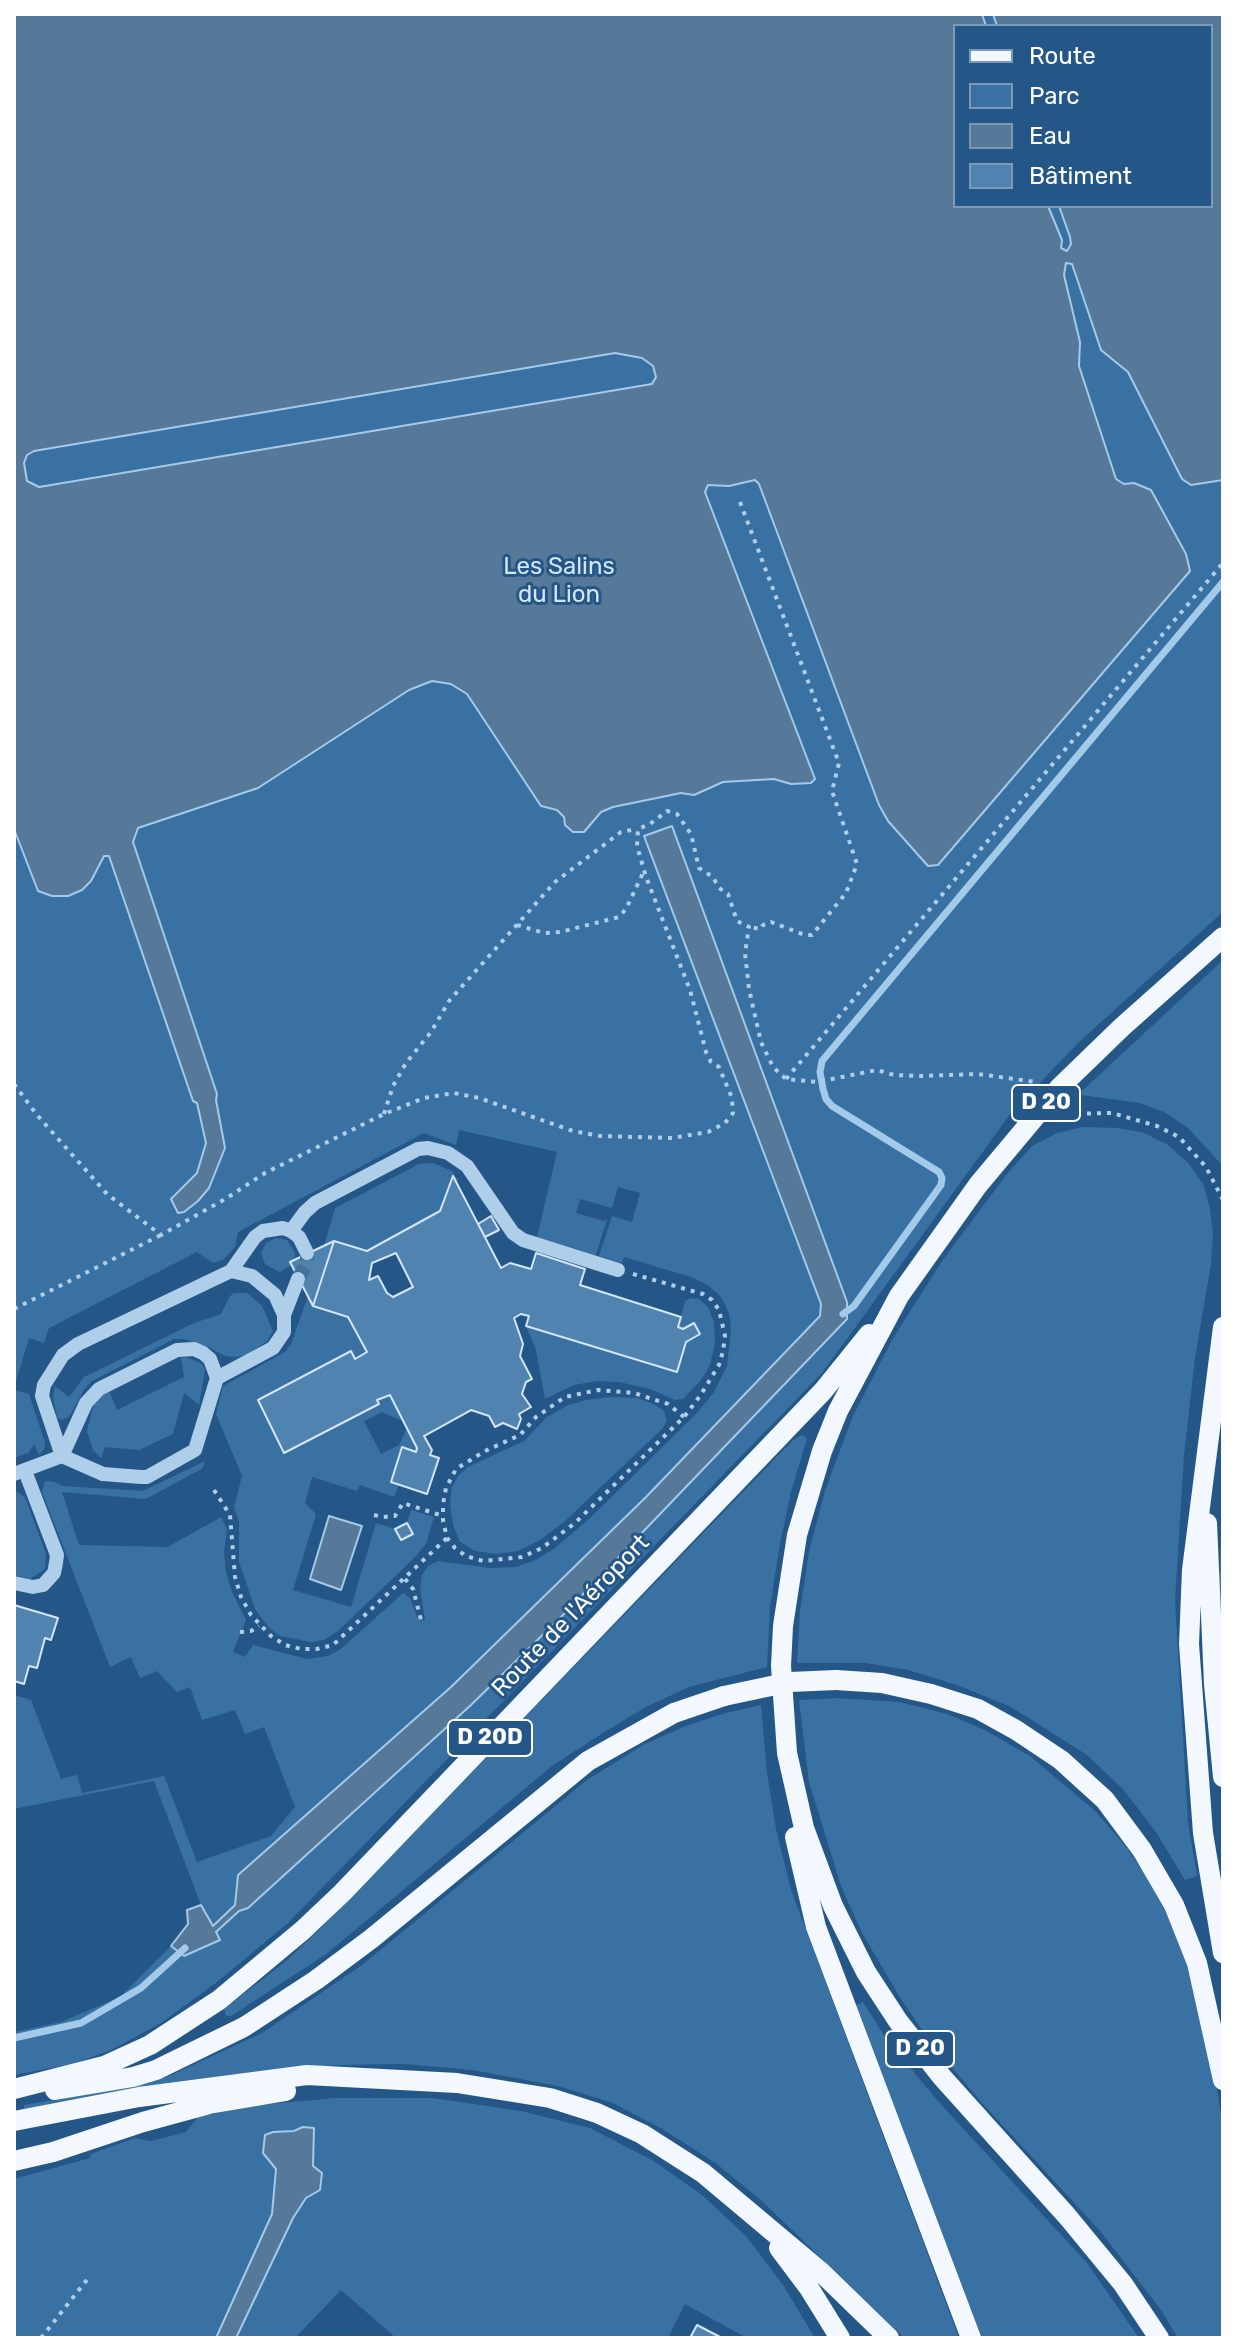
<!DOCTYPE html>
<meta charset="utf-8">
<style>
body{margin:0}
#map{position:relative;width:1237px;height:2352px;overflow:hidden;background:#245787;font-family:Rubik,sans-serif}
canvas{display:block}
.frame{position:absolute;inset:0;border:16px solid #fff;pointer-events:none}
.legend{position:absolute;left:953px;top:24px;width:260px;height:184px;box-sizing:border-box;background:#245787;border:2px solid #7c9ab7;margin:0;padding:10px 14px;list-style:none;font-size:24px;color:#fff}
.legend li{display:flex;align-items:center;gap:16px;height:40px}
.legend b{width:40px;border:2px solid #7c9ab7}
</style>
<div id="map">
<canvas width="1237" height="2352"></canvas>
<div class="frame"></div>
<ul class="legend">
<li><b style="height:10px;background:#f2f8fe"></b>Route</li>
<li><b style="height:22px;background:#3971a3"></b>Parc</li>
<li><b style="height:22px;background:#56799a"></b>Eau</li>
<li><b style="height:22px;background:#5183b1"></b>Bâtiment</li>
</ul>
</div>
<script>
const g = document.querySelector('canvas').getContext('2d');
g.lineJoin = 'round';
function paint(path, color) { g.fillStyle = color; g.fill(path, 'evenodd'); }
const toPath = rows => new Path2D(rows.map(r => 'M' + r).join(''));
function strokePath(path, color, width, dash) { g.strokeStyle = color; g.lineWidth = width; g.lineCap = dash ? 'butt' : 'round'; g.setLineDash(dash || []); g.stroke(path); }
function label(font, color, halo, rows, align = 'center') {
  g.font = font + ' Rubik,sans-serif'; g.lineWidth = 6; g.setLineDash([]); g.textBaseline = 'middle'; g.strokeStyle = halo; g.fillStyle = color; for (const [text, x, y, turn = 0] of rows) {
    g.save(); g.translate(x, y); g.rotate((+turn || 0) * Math.PI / 180); g.textAlign = isNaN(turn) ? turn : align; if (halo) g.strokeText(text, 0, 0); g.fillText(text, 0, 0); g.restore();
  }
}
paint(toPath([
 [14,14,1223,14,1223,912,1079,1042,1011,1113,822,1373,288,1923,217,1982,161,2023,111,2050,73,2064,14,2075,14,2032,61,2022,120,1997,171,1946,184,1956,220,1940,216,1932,239,1911,248,1908,471,1705,568,1610,847,1319,849,1314,821,1304,820,1317,646,1497,451,1687,238,1875,235,1905,213,1926,201,1905,154,1781,14,1809,14,1695,31,1700,61,1779,77,1775,82,1793,164,1776,197,1862,271,1836,295,1807,264,1727,245,1734,235,1710,202,1720,190,1687,177,1692,157,1671,140,1678,131,1657,110,1667,42,1492,45,1481,55,1482,63,1486,143,1491,205,1461,203,1468,146,1499,62,1492,79,1545,168,1547,221,1517,227,1529,224,1552,226,1572,232,1592,246,1620,233,1652,245,1657,253,1645,307,1659,328,1656,341,1649,403,1593,410,1598,418,1619,425,1620,420,1590,422,1575,428,1566,438,1561,490,1568,515,1567,534,1561,555,1548,590,1518,698,1412,714,1392,727,1366,731,1329,729,1313,721,1297,709,1286,694,1278,624,1257,622,1263,599,1256,612,1216,632,1222,640,1193,618,1187,612,1208,580,1199,576,1213,604,1221,607,1219,596,1255,537,1237,557,1152,459,1130,456,1145,424,1133,238,1232,235,1247,223,1260,213,1263,197,1252,49,1328,44,1343,29,1338,14,1388],
 [955,26,1211,26,1211,206,955,206],
 [1223,960,1223,1166,1188,1128,1166,1113,1140,1103,1081,1095,1082,1091],
 [1083,1127,1117,1128,1142,1132,1168,1145,1189,1164,1204,1186,1210,1209,1213,1233,1211,1264,1195,1358,1184,1455,1175,1601,1188,1822,1197,1876,1185,1880,1156,1832,1123,1789,1087,1755,1011,1707,957,1685,908,1670,866,1663,797,1663,800,1611,809,1551,825,1491,852,1418,892,1340,942,1261,1007,1174,1032,1146,1057,1133],
 [433,1163,452,1171,458,1180,456,1182,453,1177,440,1211,367,1251,334,1241,324,1246,335,1208,419,1164],
 [276,1238,287,1240,295,1253,294,1260,290,1262,292,1265,279,1272,265,1264,261,1253,266,1243],
 [234,1293,247,1293,262,1306,273,1331,267,1341,247,1355,236,1357,225,1356,208,1347,184,1339,174,1339,92,1381,85,1388,69,1417,62,1420,57,1417,53,1397,55,1386,69,1397,84,1377,194,1323,221,1314,230,1296],
 [308,1296,313,1306,348,1317,367,1352,355,1359,351,1352,378,1404,377,1400,390,1395,403,1421,382,1412,364,1421,381,1454,399,1445,407,1428,417,1448,416,1452,403,1448,399,1485,394,1497,360,1485,357,1491,312,1477,305,1503,316,1514,293,1590,351,1607,376,1523,395,1529,401,1540,412,1534,407,1523,411,1510,434,1517,426,1544,412,1560,338,1631,324,1640,311,1642,280,1636,269,1628,255,1609,239,1562,239,1522,234,1507,242,1476,216,1414,223,1386,285,1352,291,1344],
 [691,1298,699,1299,708,1307,714,1322,715,1343,710,1365,701,1380,683,1399,675,1400,650,1389,619,1382,597,1381,574,1385,545,1399,536,1350,526,1326,676,1372,686,1342,700,1333,694,1323,683,1329,678,1327,685,1301],
 [186,1357,202,1364,205,1370,199,1405,184,1393,173,1434,139,1450,105,1447,101,1458,93,1450,87,1431,93,1407,100,1397,109,1391,117,1410,184,1377,181,1358],
 [14,1390,29,1394,45,1442,44,1449,39,1455,34,1444,28,1453,14,1458],
 [611,1397,637,1398,653,1404,664,1411,667,1421,662,1429,564,1522,540,1540,518,1551,496,1554,475,1551,460,1542,453,1525,450,1503,452,1487,459,1475,468,1467,524,1441,547,1417,566,1406,586,1400],
 [802,1435,807,1438,806,1442,791,1492,780,1543,770,1608,767,1667,689,1687,646,1707,598,1736,552,1766,325,1955,231,2016,226,2016,224,2009,285,1962,323,1926,683,1554,792,1441],
 [1223,1481,1223,1649,1220,1646,1219,1585],
 [14,1490,25,1497,46,1554,45,1569,30,1579,14,1575],
 [837,1698,900,1702,947,1714,985,1730,1030,1756,1095,1811,1124,1844,1147,1877,1169,1915,1186,1955,1214,2067,1223,2129,1223,2338,1178,2338,1161,2310,1101,2232,982,2103,932,2044,901,1999,862,1933,841,1886,809,1782,799,1700],
 [761,1705,767,1773,776,1829,791,1890,959,2338,904,2338,764,2203,717,2164,664,2130,613,2103,558,2086,472,2070,404,2064,336,2065,183,2083,24,2109,24,2105,122,2088,169,2076,262,2033,362,1965,587,1780,643,1745,688,1725,726,1713],
 [863,2002,887,2040,937,2100,1087,2263,1139,2338,982,2338,856,2005],
 [336,2098,433,2098,521,2111,590,2128,652,2160,702,2195,747,2237,783,2285,815,2338,747,2338,685,2304,668,2338,396,2338,341,2290,295,2338,236,2338,293,2218,306,2198,313,2167,314,2129,273,2132,264,2153,276,2169,272,2214,216,2338,18,2338,14,2336,14,2179,90,2158,91,2154,135,2138,151,2141,186,2132,198,2117,257,2105]
]), '#3971a3');
const water = toPath([
 [14,14,982,14,986,26,955,26,955,206,1048,206,1062,240,1061,248,1067,251,1071,244,1070,237,1059,206,1211,206,1211,26,997,26,993,14,1223,14,1223,480,1191,485,1182,479,1128,372,1101,350,1072,264,1066,263,1064,275,1080,342,1079,366,1116,479,1124,484,1134,483,1151,490,1186,554,1190,571,938,865,928,866,888,821,879,805,759,484,755,480,729,486,708,485,705,492,815,779,811,783,791,784,774,779,723,782,694,795,681,793,613,807,601,812,584,832,573,832,565,825,564,817,557,810,541,806,467,694,451,684,432,681,409,690,258,788,138,828,133,842,217,1094,216,1100,225,1148,209,1188,198,1201,184,1212,178,1213,171,1199,197,1173,206,1143,197,1103,193,1101,109,856,104,856,91,881,82,890,68,896,52,896,38,891,14,829,14,14],
 [615,353,642,358,653,366,656,377,652,384,39,487,27,481,24,463,27,455,34,451,615,353],
 [672,826,847,1302,847,1319,568,1610,471,1705,248,1908,239,1911,216,1932,220,1940,184,1956,171,1946,188,1924,187,1910,201,1905,213,1926,235,1905,238,1875,451,1687,646,1497,820,1316,821,1304,644,836,672,826],
 [329,1516,362,1526,341,1590,310,1579,329,1516],
 [303,2127,314,2128,313,2166,322,2173,320,2190,306,2198,293,2218,236,2338,216,2338,272,2214,276,2169,263,2153,265,2135,273,2132,294,2131,303,2127]
]);
paint(water, '#56799a');
strokePath(water, '#a4caea', 2);
strokePath(toPath([
 [843,1314,854,1306,941,1185,942,1178,939,1172,832,1106,826,1099,823,1089,820,1072,822,1061,1223,582],
 [14,2038,81,2023,141,1988,185,1948]
]), '#a4caea', 7);
const building = toPath([
 [453,1176,501,1268,510,1263,531,1269,536,1253,585,1269,580,1285,681,1317,678,1327,683,1329,694,1323,700,1334,686,1342,677,1372,526,1326,529,1316,521,1314,514,1318,523,1344,520,1356,532,1379,526,1382,522,1394,531,1407,519,1414,521,1419,517,1429,503,1423,495,1427,489,1416,471,1410,424,1436,432,1450,430,1455,439,1458,427,1494,391,1482,402,1447,416,1452,417,1448,390,1395,377,1400,379,1404,284,1453,258,1400,351,1351,355,1359,367,1352,348,1317,313,1306,334,1241,367,1251,440,1211,453,1176],
 [396,1253,413,1287,393,1297,387,1293,378,1276,369,1280,372,1263,396,1253],
 [491,1216,499,1230,485,1237,478,1224,491,1216],
 [334,1241,313,1306,290,1262,334,1241],
 [407,1523,413,1534,401,1540,395,1529,407,1523],
 [14,1605,58,1618,51,1640,45,1638,37,1668,29,1666,24,1684,14,1681,14,1605],
 [697,2325,722,2338,690,2338,697,2325]
]);
paint(building, '#5183b1');
strokePath(building, '#d3e6f7', 2);
strokePath(toPath([
 [298,1279,307,1263,307,1253]
]), '#457099', 14, [14, 7]);
strokePath(toPath([
 [740,502,839,763,832,791,857,864,846,893,812,935,805,935,771,922,763,925,761,929,749,927],
 [517,925,544,933,560,932,619,917,626,909,643,873],
 [786,1079,1223,563],
 [14,1084,37,1115,107,1194,161,1235,227,1198,265,1173,384,1114,424,1098,454,1093,479,1098,573,1131,600,1136,672,1138,708,1132,725,1123,733,1113,732,1098,719,1067,711,1062,706,1052,690,990,646,877,637,846,638,829,650,824,667,811,677,814,691,834,699,868,713,877,719,888,728,894,737,921,749,927,745,953,749,989,761,1042,773,1067,786,1079,817,1082,877,1070,894,1075,920,1076,978,1074,1036,1082],
 [384,1114,393,1086,406,1063,431,1032,449,1001,555,882,621,832,637,829],
 [1067,1114,1112,1113,1157,1126,1179,1137,1206,1167,1223,1200],
 [633,1274,703,1294,712,1300,719,1310,725,1336,723,1351,719,1365,700,1396,684,1417,575,1523,542,1548,522,1557,483,1561,466,1556,455,1548,447,1538,443,1520,443,1504,446,1488,456,1469,485,1451,520,1435,536,1417,565,1397,598,1390,634,1393,668,1404,684,1417],
 [14,1309,161,1235],
 [214,1490,230,1515,235,1577,241,1597,251,1615,271,1636,285,1645,301,1649,317,1649,333,1645,447,1538],
 [374,1515,383,1517,395,1516,403,1503,443,1516],
 [405,1579,413,1589,421,1620],
 [240,1632,251,1631,259,1626],
 [41,2338,90,2276]
]), '#afcee9', 4, [4, 6]);
strokePath(toPath([
 [291,1231,305,1212,315,1203,418,1149,428,1148,448,1153,467,1166,513,1233,523,1240,618,1270],
 [231,1271,252,1276,275,1295,284,1315,284,1332,273,1348,217,1378,195,1450,147,1477,141,1477,103,1474,62,1456,42,1396,44,1385,63,1355,78,1344,231,1271,255,1237,263,1231,283,1228,291,1231,299,1237,307,1253],
 [284,1315,298,1279],
 [14,1474,62,1456,86,1403,99,1389,177,1350,194,1349,203,1353,210,1359,217,1378],
 [14,1583,33,1587,43,1585,54,1573,56,1563,57,1555,25,1471]
]), '#afcee9', 14);
strokePath(toPath([
 [1223,1327,1192,1570,1189,1644,1203,1833,1223,1953],
 [1207,1523,1214,1684,1223,1777],
 [836,1680,882,1683,931,1694,978,1709,1016,1730,1061,1760,1105,1800,1142,1850,1174,1905,1197,1963,1223,2080],
 [795,1837,816,1927,971,2338],
 [14,2089,104,2066,150,2045,219,2000,303,1930,342,1893,823,1391,869,1334],
 [55,2090,133,2077,156,2070,244,2027,316,1980,371,1939,588,1761,674,1713,724,1696],
 [14,2121,139,2097,307,2075,457,2083,550,2098,597,2113,642,2134,703,2173,821,2272,889,2338],
 [14,2161,53,2152,143,2122,209,2104,286,2091],
 [779,2248,809,2288,840,2338],
 [1159,2338,1123,2284,1067,2216,942,2077,898,2021,866,1972,833,1906,804,1828,787,1753,781,1666,783,1626,797,1535,822,1451,838,1411,899,1296,978,1185,1060,1087,1122,1027,1223,937]
]), '#f2f8fe', 20);
strokePath(toPath([
 [724,1696,790,1682,836,1680]
]), '#f2f8fe', 20);
for (const [x, y, w] of [
 [1046,1103,68],
 [490,1738,84],
 [920,2049,68]
]) { const box = new Path2D(); box.roundRect(x - w / 2, y - 18, w, 36, 6); g.fillStyle = '#245787'; g.fill(box); strokePath(box, '#fff', 2); }
label('bold 22px', '#fff', null, [
 ["D 20",1046,1103],
 ["D 20D",490,1738],
 ["D 20",920,2049]
]);
label('24px', '#d3e6f7', '#245787', [
 ["Les Salins",559,567],
 ["du Lion",559,595]
]);
label('24px', '#fff', '#245787', [
 ["Route de l'Aéroport",571,1616,-46]
]);
</script>
